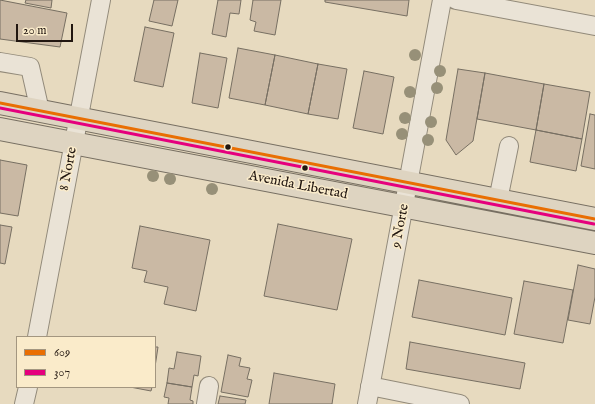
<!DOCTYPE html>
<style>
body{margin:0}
#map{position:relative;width:595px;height:404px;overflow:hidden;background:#e7dabf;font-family:"IM FELL English",serif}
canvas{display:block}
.legend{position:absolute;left:16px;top:336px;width:140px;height:52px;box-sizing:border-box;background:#faebca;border:1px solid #a39680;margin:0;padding:5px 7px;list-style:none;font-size:12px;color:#211610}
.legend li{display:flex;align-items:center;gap:8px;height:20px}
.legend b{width:20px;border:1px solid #a39680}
.scale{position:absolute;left:16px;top:24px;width:57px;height:18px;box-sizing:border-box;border:2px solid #211610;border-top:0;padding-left:5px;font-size:12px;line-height:14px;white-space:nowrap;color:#211610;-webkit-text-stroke:3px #faebca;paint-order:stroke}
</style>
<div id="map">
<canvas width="595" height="404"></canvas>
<ul class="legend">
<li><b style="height:5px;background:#e96e02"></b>609</li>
<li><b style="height:5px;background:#e5007d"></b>307</li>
</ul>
<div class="scale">20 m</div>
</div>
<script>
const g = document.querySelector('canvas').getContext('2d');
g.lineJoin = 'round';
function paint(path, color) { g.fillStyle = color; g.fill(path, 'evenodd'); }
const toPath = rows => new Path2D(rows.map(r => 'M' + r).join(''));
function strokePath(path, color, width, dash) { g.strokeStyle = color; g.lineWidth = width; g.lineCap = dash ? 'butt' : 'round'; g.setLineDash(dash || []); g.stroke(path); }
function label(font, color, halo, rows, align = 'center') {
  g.font = font + ' "IM FELL English",serif'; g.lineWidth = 3; g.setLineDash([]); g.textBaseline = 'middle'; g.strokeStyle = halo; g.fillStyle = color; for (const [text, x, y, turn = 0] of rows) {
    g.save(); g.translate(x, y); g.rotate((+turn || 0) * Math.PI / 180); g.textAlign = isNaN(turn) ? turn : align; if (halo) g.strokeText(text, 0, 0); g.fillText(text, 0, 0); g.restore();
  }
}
paint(toPath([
 [431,197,595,230,595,236,430,203]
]), '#cccda5');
const building = toPath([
 [0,0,67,13,60,47,0,39,0,0],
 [26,0,52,0,51,8,25,3,26,0],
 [154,0,178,0,172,26,149,21,154,0],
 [218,0,241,0,239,14,230,13,226,37,212,34,218,0],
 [253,0,281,0,275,35,254,31,256,22,250,20,253,0],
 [325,0,409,0,407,16,325,2,325,0],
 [145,27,174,33,163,87,134,81,145,27],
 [238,48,275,55,265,105,229,98,238,48],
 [200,53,227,58,218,108,192,103,200,53],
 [275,55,318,64,308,114,265,105,275,55],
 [318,64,347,69,338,119,308,114,318,64],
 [458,69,485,73,473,141,456,155,446,140,458,69],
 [364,71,394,77,383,134,353,128,364,71],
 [485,73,544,84,536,130,477,119,485,73],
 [544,84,590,92,582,139,536,130,544,84],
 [590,114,595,115,595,169,581,166,590,114],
 [536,130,582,139,576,171,530,162,536,130],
 [0,160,27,165,18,216,0,213,0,160],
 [278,224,352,239,337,310,264,296,278,224],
 [0,225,12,227,5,264,0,263,0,225],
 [140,226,210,240,196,311,164,304,168,287,144,282,147,271,132,268,140,226],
 [578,265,595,269,595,297,590,324,568,320,578,265],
 [419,280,512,298,505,335,412,317,419,280],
 [524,281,573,290,563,343,514,334,524,281],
 [410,342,525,363,520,389,406,369,410,342],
 [155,347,158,347,155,367,155,347],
 [177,352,201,356,198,376,194,375,192,387,167,383,169,368,174,369,177,352],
 [228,355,241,358,239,366,250,368,247,379,252,380,248,397,221,392,228,355],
 [274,373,335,384,332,404,269,404,274,373],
 [167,383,192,387,190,400,193,401,193,404,168,404,169,398,164,397,167,383],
 [130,387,152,387,151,391,130,387],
 [220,396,246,400,245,404,218,404,220,396]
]);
paint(building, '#cab9a4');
strokePath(building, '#776f62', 1);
const minor = toPath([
 [456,0,595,26],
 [0,62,30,67,40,111],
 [498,200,509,146],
 [37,337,101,0],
 [370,386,460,404],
 [24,404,28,387],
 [206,404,209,386],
 [367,404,442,0]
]);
const major = toPath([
 [0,103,595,219],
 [0,129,595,243]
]);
strokePath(minor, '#928a7a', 20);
strokePath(major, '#776f62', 24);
strokePath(minor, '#eae3d6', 18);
strokePath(major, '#ded4c1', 22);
strokePath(toPath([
 [0,103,595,219]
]), '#e96e02', 3);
strokePath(toPath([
 [0,108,594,224]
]), '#e5007d', 3);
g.fillStyle = '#979078';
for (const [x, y] of [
 [415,55],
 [440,71],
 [437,88],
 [410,92],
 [405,118],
 [431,122],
 [402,134],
 [428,140],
 [153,176],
 [170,179],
 [212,189]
]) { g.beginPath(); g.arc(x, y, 6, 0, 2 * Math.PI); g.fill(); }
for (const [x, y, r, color] of [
 [228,147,3.5,"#211610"],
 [305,168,3.5,"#211610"]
]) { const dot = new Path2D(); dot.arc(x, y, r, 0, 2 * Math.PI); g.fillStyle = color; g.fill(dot); strokePath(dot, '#faebca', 1.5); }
label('14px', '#211610', '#faebca', [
 ["8 Norte",69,169,-79],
 ["Avenida Libertad",298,186,11],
 ["9 Norte",401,226,-79]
]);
</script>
